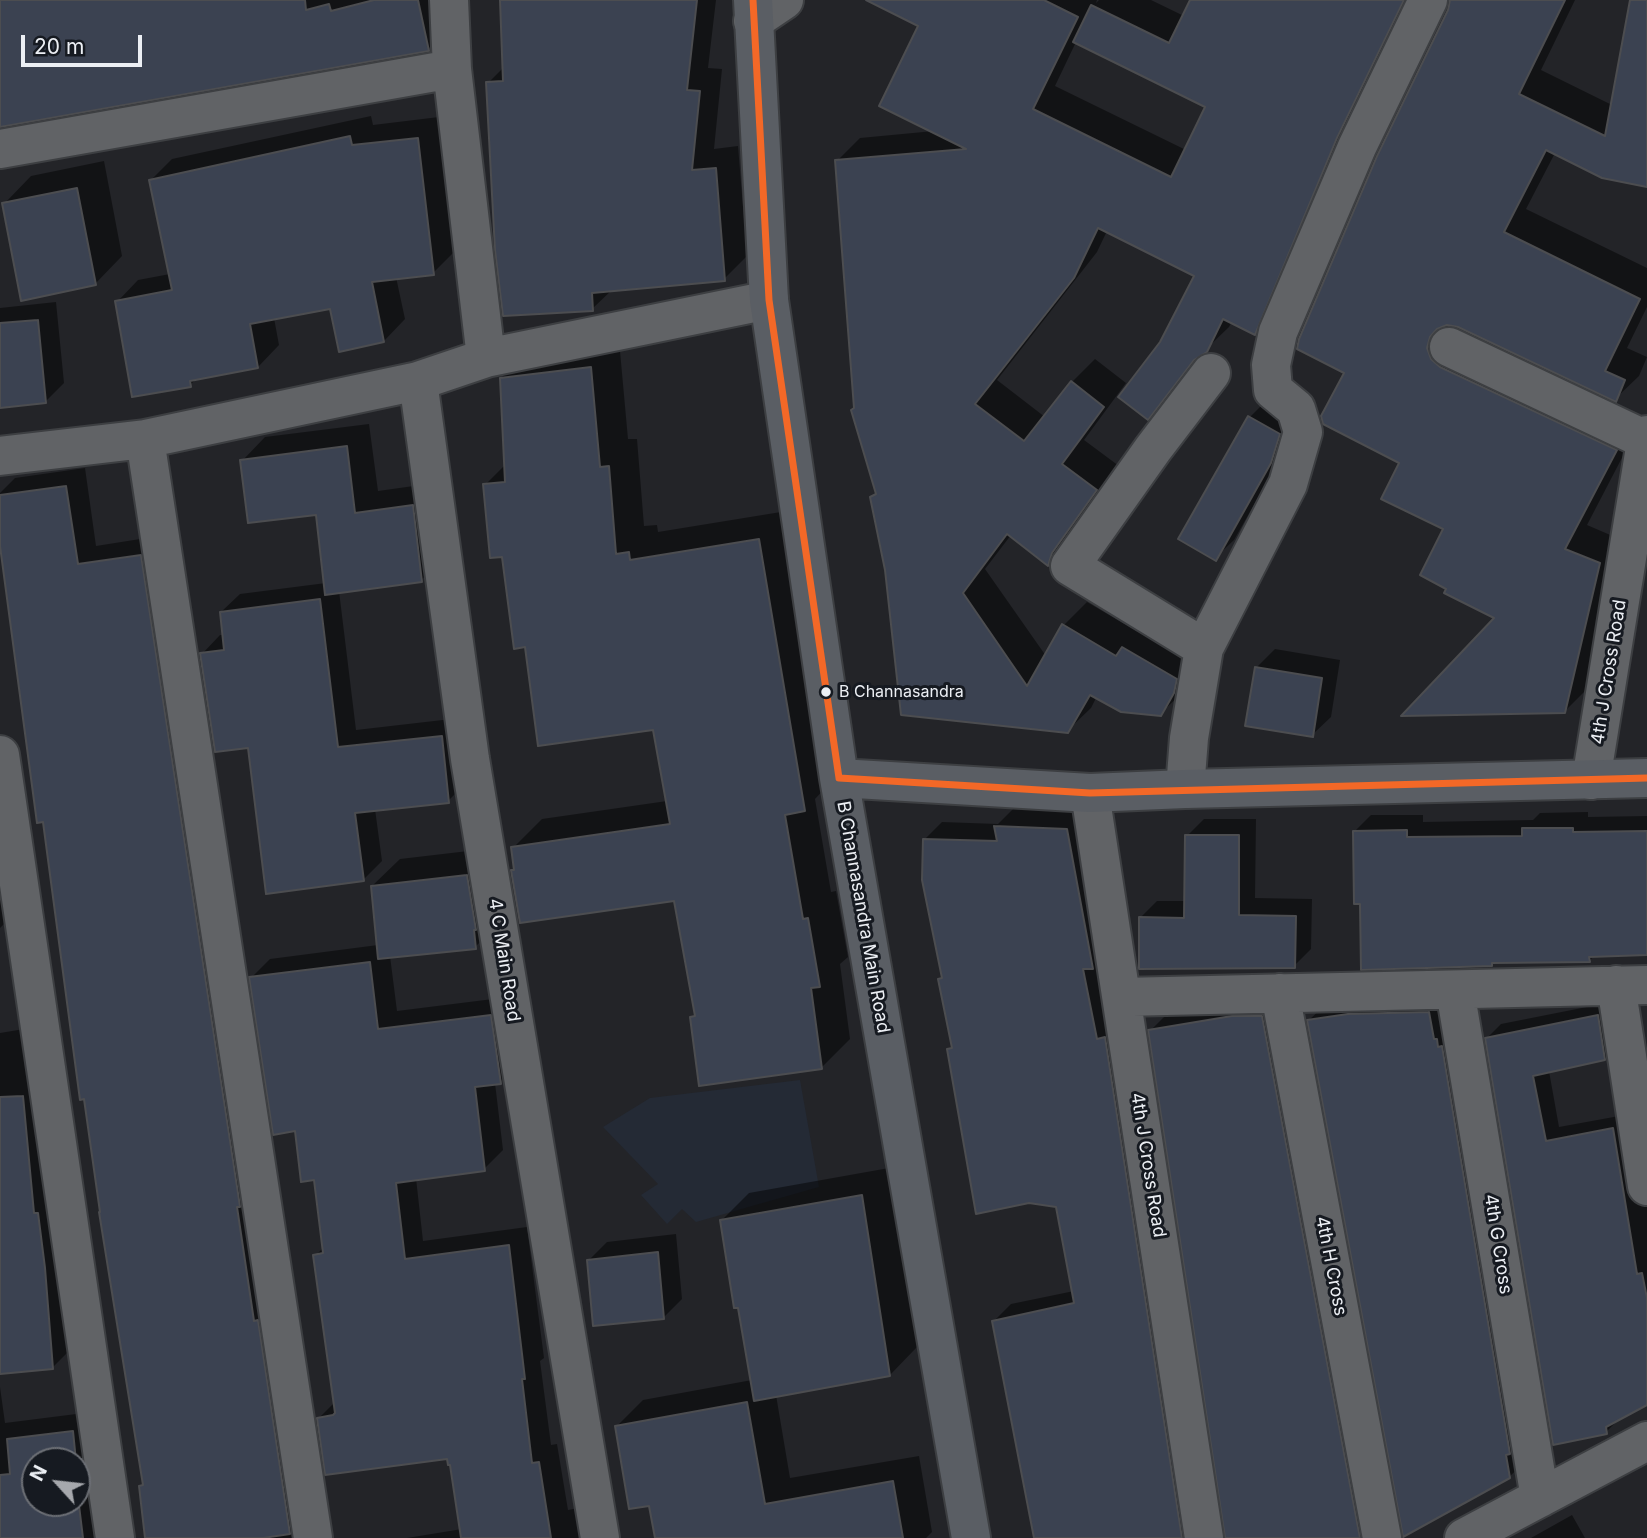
<!DOCTYPE html>
<style>
body{margin:0}
#map{position:relative;width:1647px;height:1538px;overflow:hidden;background:#232428;font-family:Inter,sans-serif}
canvas{display:block}
.north{position:absolute;left:21px;top:1447px;width:70px;height:70px;box-sizing:border-box;background:#161a21;border:2px solid #6c6f75;border-radius:50%;rotate:297deg;font-size:19px;font-weight:700;line-height:28px;text-align:center;color:#eceff4}
.north::after{content:'';display:block;margin:auto;width:24px;height:32px;background:#a6a8ad;clip-path:polygon(50% 0,100% 100%,50% 72%,0 100%)}
.scale{position:absolute;left:21px;top:35px;width:121px;height:32px;box-sizing:border-box;border:4px solid #eceff4;border-top:0;padding-left:9px;font-size:21px;line-height:24px;white-space:nowrap;color:#eceff4;-webkit-text-stroke:5px #161a21;paint-order:stroke}
</style>
<div id="map">
<canvas width="1647" height="1538"></canvas>
<div class="north">N</div>
<div class="scale">20 m</div>
</div>
<script>
const g = document.querySelector('canvas').getContext('2d');
g.lineJoin = 'round';
function paint(path, color) { g.fillStyle = color; g.fill(path, 'evenodd'); }
const toPath = rows => new Path2D(rows.map(r => 'M' + r).join(''));
function strokePath(path, color, width, dash) { g.strokeStyle = color; g.lineWidth = width; g.lineCap = dash ? 'butt' : 'round'; g.setLineDash(dash || []); g.stroke(path); }
function label(font, color, halo, rows, align = 'center') {
  g.font = font + ' Inter,sans-serif'; g.lineWidth = 6; g.setLineDash([]); g.textBaseline = 'middle'; g.strokeStyle = halo; g.fillStyle = color; for (const [text, x, y, turn = 0] of rows) {
    g.save(); g.translate(x, y); g.rotate((+turn || 0) * Math.PI / 180); g.textAlign = isNaN(turn) ? turn : align; if (halo) g.strokeText(text, 0, 0); g.fillText(text, 0, 0); g.restore();
  }
}
paint(toPath([
 [800,1080,819,1187,696,1222,682,1209,667,1224,641,1195,658,1184,603,1127,650,1098]
]), '#242a35');
paint(toPath([
 [30,0,440,0,447,31,428,49,0,125,0,46],
 [502,0,716,0,708,68,722,69,714,149,738,146,747,256,724,279,613,289,592,309,489,82,504,67],
 [911,0,1097,0,1096,3,1099,0,1151,0,1184,16,1192,0,1414,0,1278,309,1255,332,1232,321,1229,327,1203,352,1171,394,1148,417,1162,343,1197,275,1107,231,1097,252,997,380,1045,417,1072,382,1095,359,1126,383,1084,440,1119,466,1071,541,1048,563,1011,535,985,569,1046,656,1064,625,1087,602,1138,632,1146,625,1199,656,1184,691,1160,714,1097,696,1091,708,1067,731,887,570,872,497,877,492,856,407,837,161,860,138,934,131,921,25],
 [1076,42,1208,107,1186,150,1055,86],
 [1451,0,1575,0,1541,70,1612,105,1633,0,1647,0,1647,185,1555,153,1526,209,1647,268,1647,307,1627,348,1647,357,1639,376,1615,399,1459,326,1449,324,1454,337,1638,427,1587,525,1622,540,1588,688,1565,711,1497,618,1446,528,1401,463,1346,372],
 [371,116,373,125,439,117,454,252,433,273,396,277,405,319,384,341,332,307,274,318,279,345,258,367,197,378,190,385,117,302,138,280,170,274,151,180,172,159],
 [104,161,122,256,95,284,4,204,31,176],
 [56,302,64,383,46,401,0,406,0,308],
 [619,340,628,439,637,439,644,526,657,525,658,532,787,511,832,781,815,799,831,892,836,891,848,957,840,964,850,1039,821,1068,692,1018,696,1013,676,899,513,871,516,868,513,848,542,819,667,801,655,728,526,645,485,485,506,464,501,378,530,350],
 [1268,399,1297,415,1289,443,1234,540,1215,558,1250,417],
 [369,424,378,491,435,483,445,557,421,580,339,591,356,730,460,718,466,783,448,801,375,809,382,861,363,880,249,746,202,654,220,635,224,635,221,612,240,594,326,583,317,513,242,461,265,437],
 [85,468,96,546,159,536,318,1538,149,1538,141,1486,144,1483,0,528,0,493,15,478],
 [1275,649,1340,660,1331,717,1312,735,1256,668],
 [1013,809,1083,812,1209,1538,1037,1538,994,1321,1011,1304,1074,1291,1057,1206,949,1050,953,1045,940,979,943,976,925,839,942,822,998,824],
 [1588,812,1588,817,1647,816,1647,954,1595,955,1590,960,1494,961,1491,964,1362,902,1355,831,1371,815,1423,815,1423,822,1533,820,1540,813],
 [1204,819,1256,819,1255,898,1312,899,1311,949,1294,966,1140,918,1157,901,1186,901,1187,836],
 [494,848,503,920,475,947,390,956,397,1011,509,997,519,1063,500,1082,495,1083,503,1150,484,1169,416,1178,423,1241,527,1227,544,1358,540,1361,551,1445,557,1444,568,1510,584,1507,588,1538,407,1538,462,1529,452,1463,448,1457,319,1418,335,1402,315,1256,324,1247,316,1178,297,1129,251,978,270,959,378,945,372,886,400,859],
 [0,864,8,920,0,928],
 [1444,998,1525,1462,1509,1477,1309,1020,1324,1006],
 [1279,999,1383,1538,1227,1538,1150,1031,1168,1013],
 [1612,1002,1619,1044,1605,1059,1549,1071,1559,1127,1630,1114,1647,1188,1647,1404,1621,1417,1606,1432,1487,1038,1501,1024],
 [30,1028,72,1348,52,1368,0,1372,0,1033],
 [889,1168,917,1347,890,1375,776,1395,790,1478,919,1456,932,1532,926,1538,656,1538,651,1504,617,1426,643,1400,752,1380,721,1221,749,1193],
 [676,1234,682,1299,663,1318,589,1260,607,1242],
 [0,1387,5,1423,92,1412,101,1538,0,1538],
 [35,1461,77,1461,77,1503,35,1503],
 [1572,1515,1585,1538,1531,1538]
]), '#0007');
const building = toPath([
 [0,0,305,0,306,10,329,4,331,11,374,0,418,0,429,51,0,127,0,0],
 [500,0,697,0,687,90,700,91,692,170,716,168,725,281,592,293,593,311,503,316,495,250,486,82,503,81,500,0],
 [866,0,1044,0,1078,17,1033,109,1171,177,1205,107,1073,42,1091,5,1169,43,1190,0,1404,0,1337,138,1255,335,1223,319,1207,352,1194,360,1148,420,1118,397,1160,342,1194,276,1098,228,1074,278,975,404,1024,441,1071,381,1104,407,1062,464,1097,490,1052,553,1048,566,1007,534,963,593,1027,686,1062,624,1116,656,1122,647,1177,679,1174,693,1161,716,1121,712,1090,695,1068,733,901,715,885,570,870,497,876,494,851,410,854,408,835,160,966,149,879,106,918,26,866,0],
 [1450,0,1565,0,1519,94,1605,136,1630,0,1647,0,1647,187,1602,178,1546,150,1504,232,1640,299,1605,371,1625,380,1616,402,1458,327,1447,325,1437,329,1430,337,1427,348,1431,359,1440,367,1617,450,1565,549,1600,563,1565,713,1401,716,1494,618,1444,593,1446,589,1420,575,1443,529,1381,499,1399,463,1323,424,1321,416,1344,373,1297,349,1299,339,1377,156,1448,10,1450,0],
 [350,136,352,145,418,138,434,275,372,282,384,342,339,352,330,309,250,324,258,368,190,381,191,387,132,397,115,301,172,290,149,180,350,136],
 [77,188,96,285,21,301,2,203,77,188],
 [38,320,46,403,0,408,0,323,38,320],
 [591,367,600,467,609,466,616,554,629,552,630,560,759,539,805,811,785,815,803,919,808,918,820,987,811,988,822,1069,699,1086,690,1017,695,1016,674,901,520,923,511,870,514,870,511,847,670,824,653,730,538,746,525,647,514,649,502,557,490,558,483,484,505,482,500,378,591,367],
 [1248,416,1280,434,1271,463,1216,561,1178,539,1248,416],
 [347,446,355,513,413,505,422,582,325,595,316,515,248,523,240,460,347,446],
 [66,486,78,564,141,555,238,1193,240,1207,237,1207,254,1321,258,1320,290,1534,263,1538,145,1538,139,1486,143,1485,99,1212,100,1212,84,1099,80,1100,43,822,37,823,0,546,0,495,66,486],
 [320,599,338,747,442,736,449,803,355,813,364,881,266,894,248,748,215,752,200,653,224,650,220,612,320,599],
 [1255,667,1322,678,1313,737,1245,726,1255,667],
 [994,826,1067,829,1093,969,1083,969,1097,1039,1105,1037,1182,1538,1034,1538,992,1321,1074,1303,1056,1207,1029,1203,976,1214,947,1049,952,1048,938,979,942,978,922,880,923,839,997,841,994,826],
 [1522,828,1573,828,1573,832,1647,831,1647,955,1589,957,1590,962,1492,963,1492,966,1361,970,1360,904,1354,904,1353,831,1407,830,1407,837,1522,836,1522,828],
 [1185,835,1239,835,1239,915,1296,916,1295,968,1139,969,1139,917,1184,918,1185,835],
 [467,875,476,930,474,930,476,949,378,959,371,886,467,875],
 [370,962,378,1029,491,1015,501,1084,475,1087,485,1171,396,1183,405,1259,509,1245,525,1379,522,1379,532,1463,539,1462,551,1538,461,1538,450,1465,448,1465,447,1459,325,1475,317,1418,333,1415,335,1413,313,1255,323,1253,314,1180,301,1182,295,1131,273,1135,249,977,370,962],
 [1429,1012,1434,1039,1437,1039,1438,1047,1442,1046,1510,1454,1506,1455,1510,1478,1403,1537,1307,1020,1348,1014,1429,1012],
 [1598,1015,1605,1060,1533,1076,1546,1141,1613,1128,1637,1274,1642,1273,1647,1298,1647,1405,1606,1427,1607,1434,1553,1445,1485,1038,1598,1015],
 [1232,1016,1262,1016,1360,1538,1225,1538,1148,1030,1232,1016],
 [23,1096,34,1213,38,1213,45,1268,53,1369,0,1374,0,1097,23,1096],
 [862,1195,890,1376,754,1401,738,1308,734,1308,720,1220,862,1195],
 [658,1252,664,1319,593,1326,587,1260,658,1252],
 [747,1402,765,1504,893,1481,903,1538,655,1538,649,1506,629,1509,615,1426,747,1402],
 [73,1431,76,1461,35,1461,35,1503,77,1503,77,1489,83,1538,0,1538,0,1475,10,1474,7,1439,73,1431]
]);
paint(building, '#3b4251');
strokePath(building, '#4c4d50', 2);
const street = toPath([
 [449,0,452,69,486,358],
 [753,21,784,0],
 [0,149,452,69],
 [1449,347,1646,440],
 [418,381,470,759,600,1538],
 [145,439,313,1538],
 [0,456,145,439,418,381,486,358,769,300],
 [1204,648,1288,484,1303,432,1296,409,1273,390,1271,365,1278,332,1357,147,1428,0],
 [0,755,115,1538],
 [1591,780,1647,435],
 [1185,789,1189,738,1204,648,1070,566,1153,449,1211,373],
 [1090,793,1204,1538],
 [1616,985,1647,1186],
 [1455,990,1540,1498],
 [1280,993,1382,1538],
 [1122,997,1647,985],
 [1464,1538,1647,1441]
]);
const secondary = toPath([
 [753,0,769,300,839,778,971,1538],
 [839,778,1090,793,1185,789,1647,778]
]);
strokePath(street, '#3d3f42', 42);
strokePath(secondary, '#3d3f42', 42);
strokePath(street, '#616366', 38);
strokePath(secondary, '#5a5e64', 38);
strokePath(toPath([
 [753,0,769,300,839,778],
 [839,778,1090,793,1647,778]
]), '#f36827', 7);
for (const [x, y, r, color] of [
 [826,692,6,"#eceff4"]
]) { const dot = new Path2D(); dot.arc(x, y, r, 0, 2 * Math.PI); g.fillStyle = color; g.fill(dot); strokePath(dot, '#161a21', 2.5); }
label('16px', '#eceff4', '#161a21', [
 ["B Channasandra",839,692]
], 'left');
label('18px', '#eceff4', '#161a21', [
 ["4th J Cross Road",1609,672,-81],
 ["B Channasandra Main Road",863,917,80],
 ["4 C Main Road",504,960,81],
 ["4th J Cross Road",1148,1165,81],
 ["4th G Cross",1498,1244,81],
 ["4th H Cross",1331,1266,79]
]);
</script>
